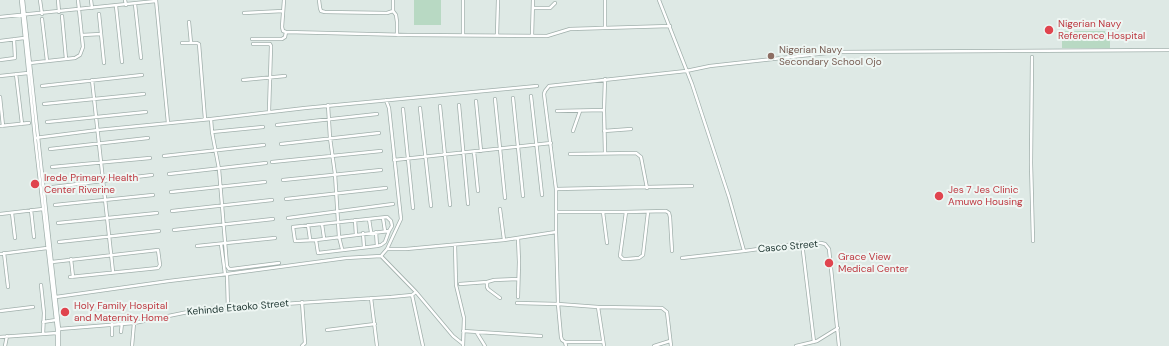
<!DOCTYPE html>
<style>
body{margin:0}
canvas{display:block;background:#dee9e5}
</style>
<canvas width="1169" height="346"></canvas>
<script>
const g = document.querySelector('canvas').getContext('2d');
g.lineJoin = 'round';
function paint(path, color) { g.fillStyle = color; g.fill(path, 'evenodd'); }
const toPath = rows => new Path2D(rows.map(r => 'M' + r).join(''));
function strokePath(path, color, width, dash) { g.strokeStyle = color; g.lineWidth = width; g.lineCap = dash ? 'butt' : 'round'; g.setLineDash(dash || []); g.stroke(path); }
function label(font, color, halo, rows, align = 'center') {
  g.font = font + ' "DM Sans",sans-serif'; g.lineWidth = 4; g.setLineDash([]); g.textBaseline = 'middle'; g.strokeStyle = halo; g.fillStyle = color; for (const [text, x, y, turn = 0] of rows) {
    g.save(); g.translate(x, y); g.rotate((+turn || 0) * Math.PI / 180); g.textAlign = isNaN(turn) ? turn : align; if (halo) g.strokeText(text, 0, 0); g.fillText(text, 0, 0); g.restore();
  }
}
paint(toPath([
 [414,0,441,0,441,25,414,25],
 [1065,31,1105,31,1105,33,1107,33,1108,31,1110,31,1110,48,1062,48,1062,33]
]), '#b8d9c3');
const street = toPath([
 [21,0,35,138,57,329,57,346],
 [23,0,59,329,59,346],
 [40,0,42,14],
 [58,0,59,12],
 [91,0,92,8],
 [125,0,126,5],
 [156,0,168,123],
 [284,0,282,27,283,31,286,32,408,35,547,36,570,29,670,26],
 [319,0,320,8,321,11,325,12,387,13,393,11],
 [393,0,393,11,396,15,397,22,397,35],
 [463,0,463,35],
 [659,0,692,84,729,197,744,251],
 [135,4,141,58],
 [116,6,122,62],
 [533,8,550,8,555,3],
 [244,13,283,11],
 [99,14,104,63],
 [62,16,66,59],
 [0,17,156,1],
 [42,19,47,61],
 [189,22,191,43],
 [605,28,605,0],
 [82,35,101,34],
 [497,35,498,0],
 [532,36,533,0],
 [252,39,282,39,285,37,286,32],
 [0,41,24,38],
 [182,43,197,43,199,44,205,119],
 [253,44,270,44,271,46,269,111],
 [1032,57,1031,163,1033,241],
 [0,60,15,58,14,39],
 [30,63,75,58,80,55,83,47,78,0],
 [16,74,22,124],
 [0,76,28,73],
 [605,79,604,110,605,153],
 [92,80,113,272],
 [243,80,285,76],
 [42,86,142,75],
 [531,96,542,195],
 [0,97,3,126],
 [513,98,523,196],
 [495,99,505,198],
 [476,101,481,151],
 [44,104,144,94],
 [328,105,330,138,335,174,339,237,342,249],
 [459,105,468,204],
 [440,106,450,205],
 [420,108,431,206],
 [403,109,413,208],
 [557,111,604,110],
 [211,119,212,132,219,169,227,266,229,269,232,269,279,263],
 [47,122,146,112],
 [277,125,377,114],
 [0,126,29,123],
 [573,131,580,111],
 [604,131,631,129],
 [212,132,263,127],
 [35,138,98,130,211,119,305,108,537,86],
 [281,144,379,133],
 [50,149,148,138],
 [474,152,478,191],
 [570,154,636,153,641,157,647,188],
 [164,156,264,145],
 [394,160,551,143],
 [272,162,381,151],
 [52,167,150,158],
 [169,174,266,163],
 [283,180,381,170],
 [53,187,152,175],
 [556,189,692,186],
 [171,192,265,182],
 [286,199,386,188],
 [55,205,153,195],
 [500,209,504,240],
 [31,210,34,237],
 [172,211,272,200],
 [557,212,626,212,666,211,669,213,670,217,672,251],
 [603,212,607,243],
 [626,212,620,256,623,259,627,259,639,258,643,255,648,212],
 [12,213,15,238],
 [0,214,43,209],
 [387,217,391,221,392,226,389,231,316,240,295,241,293,227,387,217],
 [288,218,393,204],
 [383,218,385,231],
 [369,219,371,232],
 [355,220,356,235],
 [58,223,157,213],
 [322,224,324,238],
 [308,225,310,239],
 [174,230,273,219],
 [376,232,377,246],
 [363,233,364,247],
 [518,238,519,262,518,297],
 [316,240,318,253,377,246,381,245,385,242,389,231],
 [59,242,159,231],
 [802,243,814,342],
 [221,244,225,274],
 [455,245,456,285,464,318,463,346],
 [197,246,275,238],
 [387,249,406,249,504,240,556,232],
 [4,253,8,287],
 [0,254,47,248],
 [381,256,387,249,401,219,389,108,386,100],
 [682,258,744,251,802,243,821,243,825,244,829,249,839,346],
 [71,259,73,277],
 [52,262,158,250,160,265,158,268,70,277],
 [227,274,228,309],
 [460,284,487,282],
 [41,285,44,313,43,334],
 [412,295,423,346],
 [56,297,169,281,227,274,346,258,381,256,416,292,453,336,463,344],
 [371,298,377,346],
 [500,298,488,289,487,287,487,282,494,280,518,279],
 [302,302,305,343,302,346],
 [517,303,558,304,561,337,562,340,565,342,603,342],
 [598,307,604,346],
 [0,311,33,307],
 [43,322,56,320],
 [59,329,134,323,188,312,207,309,391,297,412,295,416,292],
 [327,330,375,324],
 [463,331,541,336],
 [121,332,122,323],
 [477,333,485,346],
 [112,335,112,324],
 [0,337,57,333],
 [565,342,566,346],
 [5,346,7,336],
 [132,346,134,323],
 [654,346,670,341],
 [671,346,667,312,662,308,598,307,558,304,556,232,556,189,544,94,545,91,549,86,686,71,710,66,836,52,1169,50],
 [796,346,817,341,838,328]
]);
strokePath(street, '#a1b0ac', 4);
strokePath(street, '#fff', 2.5);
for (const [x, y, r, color] of [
 [1049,30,5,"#e0444e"],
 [771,56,4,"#8d6e63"],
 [35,184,5,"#e0444e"],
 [939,196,5,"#e0444e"],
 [829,263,5,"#e0444e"],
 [65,312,5,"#e0444e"]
]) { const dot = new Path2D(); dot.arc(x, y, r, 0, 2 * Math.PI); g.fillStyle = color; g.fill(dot); strokePath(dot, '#eef6f3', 1.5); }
label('10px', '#be3a42', '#eef6f3', [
 ["Nigerian Navy",1058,24],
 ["Reference Hospital",1058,36],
 ["Irede Primary Health",44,178],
 ["Center Riverine",44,190],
 ["Jes 7 Jes Clinic",948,190],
 ["Amuwo Housing",948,202],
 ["Grace View",838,257],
 ["Medical Center",838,269],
 ["Holy Family Hospital",74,306],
 ["and Maternity Home",74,318]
], 'left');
label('10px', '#785e54', '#eef6f3', [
 ["Nigerian Navy",779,50],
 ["Secondary School Ojo",779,62]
], 'left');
label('10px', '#203833', '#eef6f3', [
 ["Casco Street",788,247,-5],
 ["Kehinde Etaoko Street",238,308,-5]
]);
</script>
